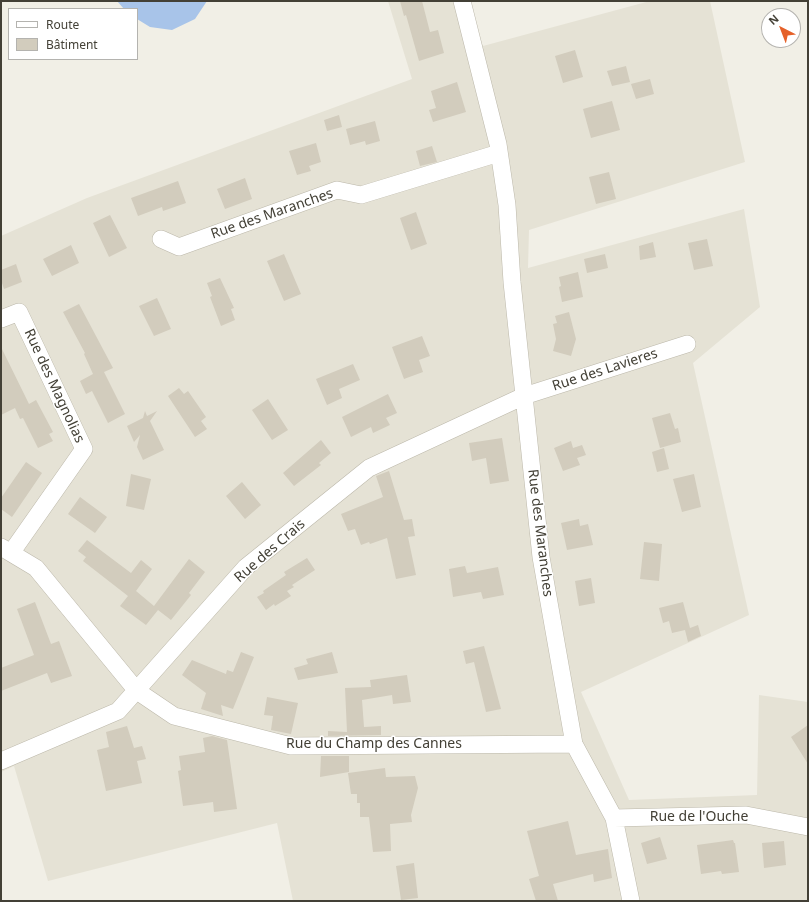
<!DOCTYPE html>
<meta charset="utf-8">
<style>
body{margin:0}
#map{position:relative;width:809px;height:902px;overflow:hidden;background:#f1efe6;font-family:"Noto Sans",sans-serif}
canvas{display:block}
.frame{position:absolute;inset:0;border:2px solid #434036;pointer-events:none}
.legend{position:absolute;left:8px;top:8px;width:130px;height:52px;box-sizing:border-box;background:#fff;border:1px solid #b4b3af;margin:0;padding:5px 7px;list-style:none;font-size:12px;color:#434036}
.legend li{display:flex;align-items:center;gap:8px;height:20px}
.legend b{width:20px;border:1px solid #b4b3af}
.north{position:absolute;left:761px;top:8px;width:40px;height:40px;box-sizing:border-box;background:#fff;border:1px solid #b4b3af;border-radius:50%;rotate:318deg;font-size:11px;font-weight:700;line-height:16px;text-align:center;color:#434036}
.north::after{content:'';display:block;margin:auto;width:14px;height:18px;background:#e56129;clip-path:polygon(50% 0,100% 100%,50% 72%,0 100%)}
</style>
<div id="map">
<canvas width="809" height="902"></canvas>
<div class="frame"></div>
<ul class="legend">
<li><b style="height:5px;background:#fff"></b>Route</li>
<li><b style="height:11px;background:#d2ccbd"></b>Bâtiment</li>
</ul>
<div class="north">N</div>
</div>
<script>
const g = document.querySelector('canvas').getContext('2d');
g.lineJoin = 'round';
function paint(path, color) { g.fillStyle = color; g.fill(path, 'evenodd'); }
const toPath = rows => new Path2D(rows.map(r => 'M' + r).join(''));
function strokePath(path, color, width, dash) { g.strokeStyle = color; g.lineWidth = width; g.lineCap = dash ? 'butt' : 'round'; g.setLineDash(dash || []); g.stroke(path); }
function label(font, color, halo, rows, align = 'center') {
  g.font = font + ' "Noto Sans",sans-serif'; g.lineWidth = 3; g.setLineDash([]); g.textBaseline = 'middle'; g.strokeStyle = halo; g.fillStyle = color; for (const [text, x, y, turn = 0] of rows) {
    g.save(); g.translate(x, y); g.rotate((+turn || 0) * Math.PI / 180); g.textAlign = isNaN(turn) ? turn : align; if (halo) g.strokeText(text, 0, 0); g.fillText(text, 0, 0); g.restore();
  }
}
paint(toPath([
 [388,1,464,1,483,46,650,1,710,1,745,162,529,230,528,268,744,209,760,307,693,363,749,615,581,692,629,800,757,795,759,695,808,702,808,901,293,901,277,823,48,881,14,766,1,772,1,236,87,198,412,79]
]), '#e5e2d5');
paint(toPath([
 [117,1,207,1,195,19,172,30,150,27,137,19,137,9,124,9]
]), '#a8c4e9');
paint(toPath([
 [400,1,422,1,430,32,438,30,444,53,419,61,406,15,404,16],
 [575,50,583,77,563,83,555,56],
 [626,66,630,82,612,86,607,71],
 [650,79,654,94,636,99,631,84],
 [457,82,466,112,433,122,429,110,436,108,431,91],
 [612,101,620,130,591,138,583,109],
 [339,115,342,127,327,131,324,120],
 [375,121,380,141,366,145,365,141,350,145,346,129],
 [316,143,321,162,309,166,311,171,297,175,289,151],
 [432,146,437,162,420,166,416,151],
 [609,172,616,199,596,204,589,177],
 [245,178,252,199,225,209,217,189],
 [178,181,186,203,163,211,162,207,138,216,131,198],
 [416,212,427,244,411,250,400,218],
 [110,215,127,248,109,257,93,223],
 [707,239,713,266,694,270,688,243],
 [653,242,656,257,640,260,639,246],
 [71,245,79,263,52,276,43,259],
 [284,254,301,294,284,301,267,261],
 [605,254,608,268,587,273,584,259],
 [16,264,22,282,4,289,1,280,1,270],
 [578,272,583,297,562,302,559,287,561,286,559,277],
 [220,278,234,308,231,309,235,320,221,326,210,297,212,296,207,283],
 [157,298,171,329,154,336,139,306],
 [79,304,113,368,104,372,125,414,108,423,92,391,86,394,80,381,93,374,84,354,85,353,63,312],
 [569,312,576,339,571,356,553,351,556,339,553,324,557,323,555,316],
 [422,336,430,356,419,360,423,372,404,379,392,347],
 [1,347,29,404,36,400,53,432,49,434,53,441,38,448,23,418,20,419,15,408,1,415],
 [353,364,360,380,339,389,342,398,327,405,316,379],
 [179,388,184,394,188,391,206,417,201,421,207,429,195,437,168,396],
 [388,394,397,413,386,418,390,425,373,433,371,427,351,437,342,417],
 [268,399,288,430,272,440,252,410],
 [145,411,147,416,157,411,150,421,164,450,143,460,137,447,140,435,134,442,127,426,143,418],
 [670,413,675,429,678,428,681,442,660,448,652,418],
 [502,438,509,481,490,484,486,458,472,461,469,443],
 [321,440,331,453,319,463,321,465,294,486,283,473],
 [571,441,573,448,582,445,586,455,577,458,580,465,563,471,554,448],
 [664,448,669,469,657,472,652,452],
 [26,462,42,473,12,517,1,509,1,498],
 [389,471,404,520,412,519,415,536,408,537,416,575,396,579,387,538,370,544,369,542,361,545,355,529,348,531,341,514,383,497,376,476],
 [131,474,151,479,144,510,126,506],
 [694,474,701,507,682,512,673,479],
 [242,482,261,505,245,519,226,496],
 [80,497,107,517,95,533,68,514],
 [579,519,580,526,588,524,593,545,567,550,561,523],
 [87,540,131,573,141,560,152,569,136,591,154,606,189,559,205,572,189,593,191,595,171,620,158,610,146,625,120,606,128,596,83,561,86,557,78,551],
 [644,542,662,544,659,581,640,579],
 [307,558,315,570,292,585,294,587,287,591,291,596,275,606,274,604,266,610,257,597,264,593,263,591,286,575,284,572],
 [465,566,467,573,498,567,504,595,483,599,481,592,453,597,449,569],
 [591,578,595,603,579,606,575,581],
 [35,602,51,644,59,641,72,676,51,683,47,673,1,691,1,668,34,655,17,609],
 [683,602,690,628,698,625,701,636,688,642,685,630,672,633,669,621,663,623,659,608],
 [484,646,501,709,486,712,474,662,466,664,463,651],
 [241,652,254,657,233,709,221,705,223,716,201,709,206,693,182,675,192,660,226,674,227,670,233,672],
 [332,652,338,673,298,680,294,668,308,664,306,659],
 [407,675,411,702,393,704,392,695,362,700,364,727,381,726,381,735,328,736,328,731,347,732,345,688,371,687,370,680],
 [267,697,298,703,291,734,271,730,273,716,264,715],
 [808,725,808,764,791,737],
 [127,726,134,748,142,746,146,759,137,761,142,783,106,791,97,750,109,747,106,732],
 [212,736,227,740,237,809,214,812,213,802,183,806,178,771,181,770,179,756,205,752,203,738],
 [321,756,349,756,349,772,320,777],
 [385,768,386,777,415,776,418,788,411,815,412,822,390,824,391,851,373,852,369,817,360,817,360,803,357,803,357,794,351,794,348,773],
 [568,821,576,855,608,849,612,878,594,882,593,874,553,884,558,901,536,901,529,879,539,876,527,831],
 [660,837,667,859,647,864,641,843],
 [733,840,734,843,735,843,739,872,722,874,721,871,701,874,697,845],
 [784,841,786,865,764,868,762,843],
 [414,863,418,898,401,900,396,866]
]), '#d2ccbd');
const street = toPath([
 [462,1,498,144,507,205,512,282,541,557,574,744,614,818,631,901],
 [161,239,179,247,337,190,361,195,499,153],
 [1,319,19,312,84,449,11,553],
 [1,547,36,568,137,691,174,716,291,746,574,744],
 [1,761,118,711,246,567,369,468,524,396,687,344],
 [614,818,746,815,808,827]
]);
strokePath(street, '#bcb8aa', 18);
strokePath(street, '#fff', 17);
label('14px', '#434036', '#fff', [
 ["Rue des Maranches",272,214,-19],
 ["Rue des Lavieres",605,370,-18],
 ["Rue des Magnolias",54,386,65],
 ["Rue des Maranches",540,533,83],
 ["Rue des Crais",270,551,-41],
 ["Rue du Champ des Cannes",374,744],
 ["Rue de l'Ouche",699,817]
]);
</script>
